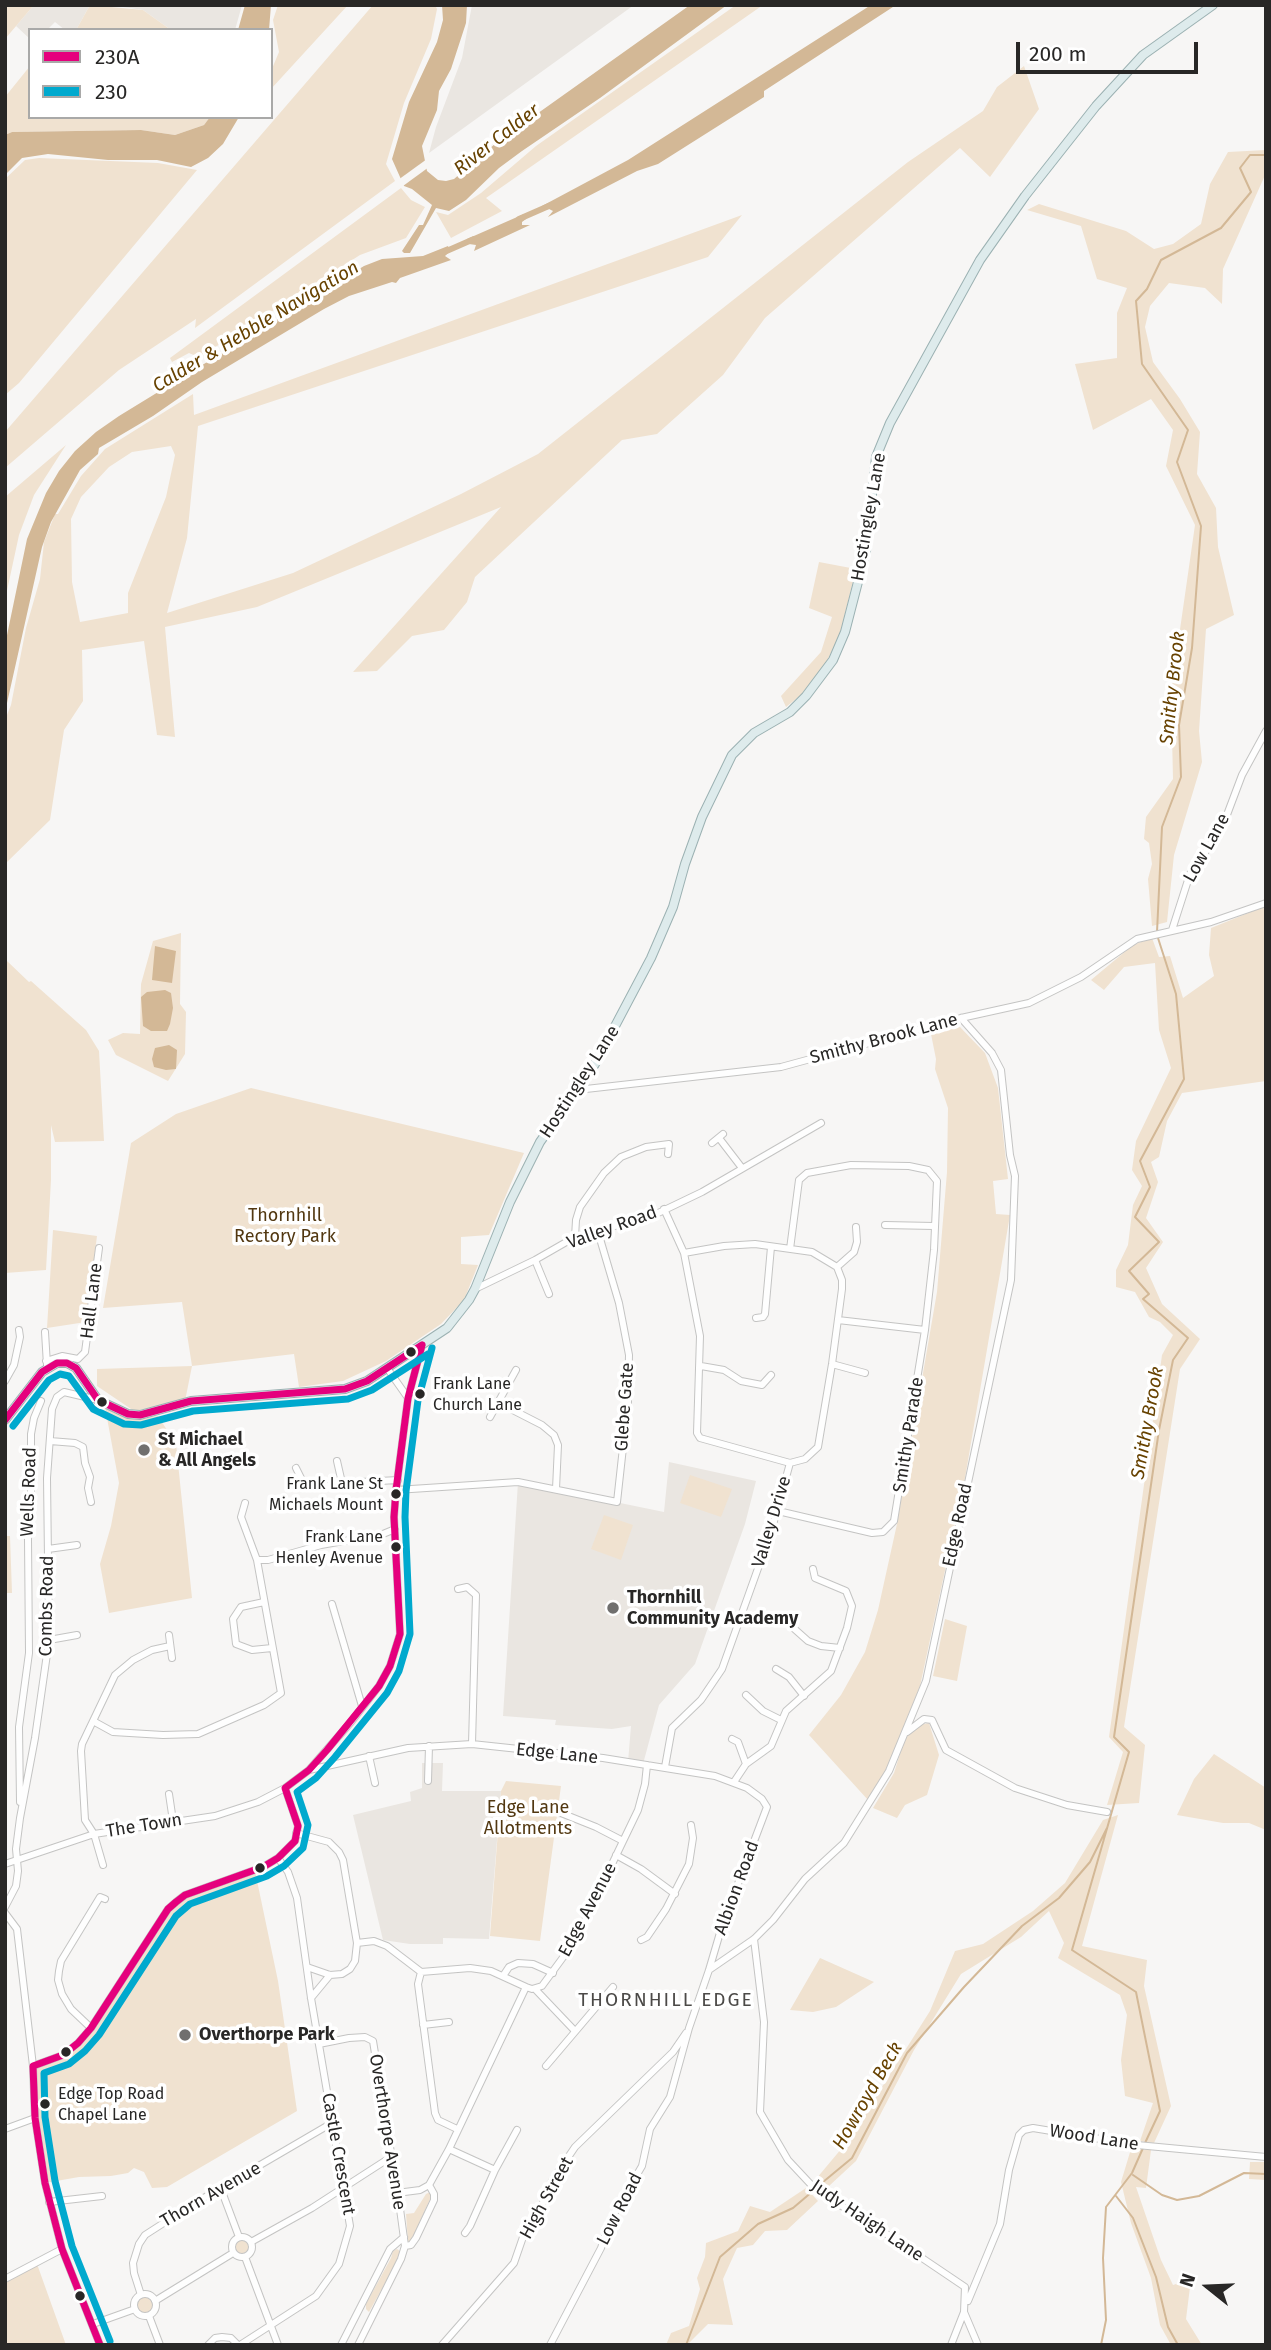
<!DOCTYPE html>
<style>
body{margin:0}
#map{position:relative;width:1271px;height:2350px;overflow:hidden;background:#f7f6f5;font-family:"Fira Sans",sans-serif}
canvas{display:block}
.frame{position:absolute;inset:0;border:7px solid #282726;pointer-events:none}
.legend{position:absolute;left:28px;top:28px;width:245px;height:91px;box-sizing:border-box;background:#fff;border:2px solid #a9a9a8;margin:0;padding:9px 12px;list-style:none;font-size:21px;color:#282726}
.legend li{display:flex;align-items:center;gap:14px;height:35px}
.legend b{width:35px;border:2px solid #a9a9a8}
.north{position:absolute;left:1173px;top:2252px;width:70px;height:70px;-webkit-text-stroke:5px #fff;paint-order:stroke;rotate:288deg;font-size:19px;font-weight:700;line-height:28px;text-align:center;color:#282726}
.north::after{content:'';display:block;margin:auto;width:24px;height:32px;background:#282726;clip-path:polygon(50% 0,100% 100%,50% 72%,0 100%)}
.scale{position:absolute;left:1016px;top:42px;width:182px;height:32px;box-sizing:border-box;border:4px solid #282726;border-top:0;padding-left:9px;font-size:21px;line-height:24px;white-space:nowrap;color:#282726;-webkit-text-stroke:5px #fff;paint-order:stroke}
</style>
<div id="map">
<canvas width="1271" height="2350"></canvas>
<div class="frame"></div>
<ul class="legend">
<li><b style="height:9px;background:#e5007d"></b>230A</li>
<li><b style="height:9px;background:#00a9ce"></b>230</li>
</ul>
<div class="north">N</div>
<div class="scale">200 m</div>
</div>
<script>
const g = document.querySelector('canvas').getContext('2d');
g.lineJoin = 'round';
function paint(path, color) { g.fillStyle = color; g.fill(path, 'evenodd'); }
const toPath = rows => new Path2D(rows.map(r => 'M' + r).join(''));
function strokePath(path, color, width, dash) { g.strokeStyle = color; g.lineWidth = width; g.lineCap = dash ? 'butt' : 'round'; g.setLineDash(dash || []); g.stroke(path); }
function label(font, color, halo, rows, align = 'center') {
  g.font = font + ' "Fira Sans",sans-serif'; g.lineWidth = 7; g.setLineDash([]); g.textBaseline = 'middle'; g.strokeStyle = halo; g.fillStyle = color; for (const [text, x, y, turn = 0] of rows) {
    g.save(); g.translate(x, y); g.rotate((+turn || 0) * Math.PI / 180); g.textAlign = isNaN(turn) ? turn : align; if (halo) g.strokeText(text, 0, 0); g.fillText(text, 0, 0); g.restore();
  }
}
paint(toPath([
 [34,5,90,5,76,30,65,30,55,22,47,30,30,30,30,39,16,26],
 [110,5,242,5,235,30,171,30,143,10],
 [472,5,634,5,429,153,436,127,462,58],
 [669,1462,756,1481,745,1524,695,1664,659,1705,643,1764,628,1762,631,1726,612,1729,555,1725,556,1720,503,1716,518,1482,664,1512],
 [422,1763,443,1763,442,1791,501,1791,489,1939,443,1938,443,1944,410,1944,383,1940,353,1815,411,1801,410,1792,422,1788]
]), '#eae6e1');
paint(toPath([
 [5,5,34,5,5,39],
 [90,5,143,10,171,30,76,30],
 [278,5,348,5,271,89,271,71,279,52,273,20],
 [373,5,435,5,437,9,431,39,404,103,386,164,395,181,195,328,196,319,119,370,5,468,5,432],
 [736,5,763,5,486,198,502,211,451,238,436,212,448,215,481,193,536,146],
 [30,66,30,117,210,117,204,125,175,135,141,130,12,132,5,135,5,97],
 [1024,66,1039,109,990,177,960,148,765,318,723,375,657,434,622,440,475,577,467,602,444,630,412,636,377,671,353,672,501,507,257,607,165,627,175,737,157,735,144,641,82,650,83,701,64,730,50,820,5,864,5,720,11,705,26,628,40,579,44,542,55,514,58,514,81,476,105,449,193,394,194,415,742,215,708,257,198,426,187,538,167,613,293,573,461,494,538,454,908,162,983,111,997,87],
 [171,446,175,455,166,497,128,593,128,613,80,622,72,582,71,519,81,497,109,467,132,452],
 [1266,150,1266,173,1223,269,1222,304,1205,288,1169,283,1150,306,1145,327,1153,362,1180,399,1200,432,1197,474,1216,508,1218,547,1234,615,1206,629,1199,731,1202,762,1174,855,1167,922,1152,926,1148,879,1152,864,1149,843,1144,839,1146,817,1173,779,1171,692,1195,525,1166,466,1173,430,1151,399,1093,430,1075,364,1117,358,1117,313,1127,288,1097,279,1081,226,1027,210,1039,204,1126,231,1154,249,1173,244,1201,224,1210,184,1228,152],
 [39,158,158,163,197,170,19,383,5,395,5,179,25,160],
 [401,188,411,200,425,207,406,238,360,255,229,339,198,357,189,353,172,362,170,358],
 [66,445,34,495,19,535,5,600,5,497],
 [819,562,856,569,840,634,827,661,801,695,786,707,781,696,821,652,832,617,809,608],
 [1263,907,1266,911,1266,1081,1182,1093,1167,1121,1159,1157,1151,1162,1158,1182,1146,1218,1163,1242,1146,1268,1162,1304,1200,1339,1180,1369,1124,1727,1145,1745,1139,1803,1107,1805,1123,1752,1109,1737,1162,1355,1173,1335,1160,1322,1149,1317,1135,1292,1116,1287,1116,1270,1128,1245,1133,1205,1142,1186,1132,1170,1136,1141,1171,1068,1159,1030,1155,963,1124,967,1104,990,1091,980,1133,945,1152,938,1159,957,1170,956,1183,998,1214,976,1209,955,1211,928],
 [181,933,180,1004,186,1012,185,1054,168,1081,116,1055,108,1040,123,1033,140,1034,141,984,153,941],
 [7,961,29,982,31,981,86,1030,99,1051,104,1141,55,1142,51,1125,51,1180,46,1270,5,1273],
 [960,1027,985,1053,998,1088,1008,1179,993,1181,996,1214,1010,1215,965,1478,920,1686,886,1770,868,1800,809,1735,841,1695,865,1652,878,1610,897,1524,937,1292,947,1172,948,1108,935,1069,936,1059,931,1034],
 [251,1088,524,1153,489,1235,461,1237,461,1264,478,1265,464,1300,441,1324,386,1361,343,1381,299,1387,294,1354,192,1366,185,1401,134,1411,97,1386,97,1369,192,1366,182,1302,103,1308,131,1143,176,1114],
 [53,1230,97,1236,86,1322,47,1328],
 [105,1407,130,1418,158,1416,176,1444,192,1598,109,1613,100,1564,111,1526,119,1483],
 [690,1475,732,1489,721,1517,680,1503],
 [604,1515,633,1525,621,1560,591,1549],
 [5,1536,10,1536,12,1593,5,1593],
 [945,1619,967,1626,957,1681,933,1676],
 [929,1723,939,1755,927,1795,905,1805,897,1818,873,1808,894,1773,905,1738,919,1725],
 [1214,1754,1266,1788,1266,1830,1249,1823,1223,1823,1177,1815,1194,1779],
 [506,1781,561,1786,540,1941,490,1936,501,1791],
 [1118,1815,1082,1946,1147,1960,1144,1986,1171,2106,1154,2143,1140,2141,1153,2103,1125,2096,1121,2060,1127,2015,1120,1995,1058,1958,1064,1943,1049,1911,1021,1937,961,1974,914,2050,856,2161,829,2186,816,2179,847,2142,930,2011,955,1951,983,1944,1033,1911,1065,1883,1103,1820],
 [255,1871,278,1981,297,2111,167,2187,152,2188,144,2172,134,2168,128,2173,111,2176,79,2177,45,2183,33,2066,48,2062,78,2043,176,1902],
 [820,1958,874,1982,836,2007,813,2012,790,2010],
 [1131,2149,1151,2150,1146,2188,1136,2187,1161,2260,1173,2285,1191,2279,1186,2319,1202,2345,1171,2345,1160,2325,1151,2278,1131,2223,1121,2182],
 [1250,2162,1266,2162,1266,2180,1249,2179],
 [806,2188,818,2201,787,2230,765,2231,753,2245,737,2248,723,2279,733,2325,708,2324,687,2345,666,2345,671,2333,689,2326,700,2289,697,2278,705,2257,706,2243,738,2231,750,2206,770,2212],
 [430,2192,431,2197,412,2239,408,2242,406,2214,414,2213,426,2194],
 '232 2247a10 10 0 1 1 20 0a10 10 0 1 1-20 0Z',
 [397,2249,401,2252,399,2258,369,2312,366,2309,366,2304,391,2258,393,2251],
 [37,2264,66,2345,5,2345,5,2283],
 '134 2305a11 11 0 1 1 22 0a11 11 0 1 1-22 0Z'
]), '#f0e2d0');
paint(toPath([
 [245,5,271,5,269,30,238,30],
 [442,5,467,5,466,23,451,69,439,91,437,110,422,146,427,171,438,180,446,181,454,179,496,143,690,5,727,5,600,98,522,151,499,168,466,200,449,211,436,208,410,253,404,253,402,251,419,225,423,225,432,205,412,189,404,186,392,159,409,102,437,42,443,20],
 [871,5,896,5,764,91,764,97,658,164,637,171,548,217,553,211,549,209,544,210,542,206,628,160],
 [210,117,239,117,223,144,208,158,191,167,157,160,108,160,48,154,22,158,5,175,5,135,12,132,141,130,175,135,204,125],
 [524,214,526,219,522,222,522,225,530,225,474,251,476,245,469,244,467,239],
 [448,246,450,251,445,256,451,260,400,278,396,283,392,282,349,296,324,309,202,382,153,416,99,448,98,454,80,470,51,522,42,547,5,712,6,640,27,539,46,493,59,471,75,451,96,432,119,416,364,266,382,259,423,256],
 [155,946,176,951,172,983,152,980],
 [165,990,171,993,173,1008,170,1024,167,1031,151,1031,143,1026,141,997,147,992],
 [169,1045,177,1050,176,1069,166,1070,154,1067,152,1059,155,1048]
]), '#d3b896');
paint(toPath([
 [427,159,429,167,403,186,398,180]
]), '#f7f6f5');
strokePath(toPath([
 [1157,932,1162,827,1181,777,1179,725,1192,648,1201,526,1177,462,1188,430,1142,364,1136,301,1147,289,1161,260,1221,228,1251,192,1240,168,1250,155,1266,155],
 [1145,2143,1160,2111,1136,1992,1072,1950,1129,1752,1114,1737,1159,1430,1173,1360,1188,1338,1143,1299,1149,1294,1129,1271,1159,1242,1135,1217,1150,1187,1140,1161,1184,1079,1176,994,1158,938],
 [1133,2175,1162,2195,1177,2200,1199,2196,1244,2173,1266,2174],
 [817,2187,852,2158,907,2053,964,1987,1022,1926,1059,1898,1090,1862,1107,1828],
 [1116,2196,1133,2218,1156,2277,1168,2327,1178,2345],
 [686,2345,720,2257,758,2224,793,2208,813,2191],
 [1101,2345,1106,2320,1103,2258,1106,2207,1132,2173,1143,2148]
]), '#d3b896', 2);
strokePath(toPath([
 [519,219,551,205],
 [442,253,474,239]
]), '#d3b896', 6);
const minor = toPath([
 [1172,930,1190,874,1222,828,1242,775,1266,731],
 [577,1090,781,1067,961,1018,1029,1003,1081,977,1137,939,1211,922,1266,903],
 [719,1138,742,1168],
 [712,1143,723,1134],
 [664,1209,684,1253,700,1336,697,1433,700,1438,790,1463,805,1459,818,1447,832,1364,842,1289,842,1280,837,1267,812,1252,755,1244,724,1246,684,1253],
 [885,1225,934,1226],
 [575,1237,576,1220,580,1207,604,1173,621,1157,646,1147,669,1144,668,1154],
 [535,1260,549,1294],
 [837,1267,854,1252,857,1242,856,1227],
 [475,1289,535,1260,575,1237,654,1215,702,1192,821,1123],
 [756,1318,763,1317,765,1314,771,1247],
 [838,1320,925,1330],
 [45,1332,47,1365],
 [46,1361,62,1356,78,1359,85,1352,99,1248],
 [832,1364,865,1373],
 [701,1366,724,1370,741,1381,762,1385,771,1375],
 [387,1368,408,1398],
 [5,1381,14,1365,20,1337,19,1330],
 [499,1403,542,1425,554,1435,558,1445,556,1489],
 [490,1417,516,1370],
 [50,1441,75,1443,83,1447,85,1463,90,1477,88,1488,91,1502],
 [337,1461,342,1483],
 [296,1468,303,1482,318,1488,342,1483,398,1480],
 [396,1490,518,1482,617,1502,628,1402,629,1355,619,1303,598,1232],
 [245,1503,241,1517,257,1560,268,1560,321,1545,383,1534,395,1529],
 [778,1511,872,1533,883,1532,894,1521,925,1330,934,1250,937,1181,928,1170,909,1166,851,1165,807,1173,799,1180,790,1249],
 [48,1549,77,1545],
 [458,1589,467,1587,476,1595,472,1744],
 [264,1602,241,1607,233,1619,236,1644,252,1650,272,1648],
 [332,1604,362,1706],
 [790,1625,808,1641,821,1646,840,1648],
 [169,1635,172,1658],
 [49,1640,77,1635],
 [776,1669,789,1677,804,1696],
 [746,1695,763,1711,781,1720],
 [93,1721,113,1732,163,1735,198,1734,264,1705,281,1693,257,1560],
 [907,1732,924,1719,932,1720,946,1750,1015,1788,1067,1805,1107,1812],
 [732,1739,738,1742,746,1764],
 [369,1756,375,1783],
 [665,1767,672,1728,701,1700,722,1669,771,1532,790,1463],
 [309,1770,408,1748,472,1744,603,1758,715,1776,747,1788,762,1799,767,1807,722,1926,709,1970,689,2028,670,2097,650,2129,642,2166,611,2219,601,2248,550,2345],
 [428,1781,429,1746],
 [734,1782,746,1764,771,1746,786,1711,831,1671,847,1628,852,1606,846,1591,815,1578,813,1569],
 [169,1794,173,1821],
 [20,1802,19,1727,29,1653,28,1539,31,1498,31,1434,34,1418,41,1401],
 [561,1813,596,1827,623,1841],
 [296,1833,329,1842,339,1852,343,1860,357,1943,355,1961,350,1969,342,1974,330,1975,307,1967],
 [616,1855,641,1869,675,1894],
 [5,1864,94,1834,215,1816,258,1802,285,1788,309,1770,351,1722,379,1686,390,1666,400,1634,394,1517,396,1490,408,1398,422,1345],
 [103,1865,94,1834,85,1820,81,1751,82,1744,115,1675,133,1660,152,1650,170,1646],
 [5,1907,16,1886,18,1871,16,1849,20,1818,35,1738,49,1640,47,1478,52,1409,57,1397,64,1392,98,1400],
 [5,1913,17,1929,33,2066,35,2118,45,2183,62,2249,100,2345],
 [754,1939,764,2022,760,2112,788,2160,816,2190,882,2231,965,2287,964,2312,978,2345],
 [641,1940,647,1937,666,1909,689,1864,693,1838,691,1825],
 [357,1943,374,1941,387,1946,421,1972],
 [709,1970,754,1939,773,1920,805,1879,844,1843,889,1771,926,1681,1011,1280,1015,1176,1010,1155,1001,1070,992,1053,961,1018],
 [503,1976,509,1967,518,1963,533,1964,553,1973],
 [535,1989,574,2030],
 [311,1998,330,1975],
 [423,2025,449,2022],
 [91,2028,71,2009,62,1994,58,1980,59,1971,61,1961,100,1897,105,1899],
 [319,2044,349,2038,365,2037,373,2041,400,2209,405,2246,401,2259,358,2345],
 [33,2066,63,2055,78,2043,91,2028,168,1909,176,1902,185,1895,263,1867,278,1858,295,1841,298,1826,285,1788],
 [546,2066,613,1987],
 [5,2129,35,2118],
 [457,2129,438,2120,435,2113,418,1984,421,1972,470,1968,491,1971,526,1987],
 [449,2149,495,2170,470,2226,465,2233],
 [495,2170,517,2130],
 [221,2189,239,2237],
 [397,2193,420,2190,429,2185,449,2149,526,1987,532,1989,542,1986,575,1941,638,1810,645,1784,647,1765],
 [49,2202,102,2196],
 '232 2247a10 10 0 1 1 20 0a10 10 0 1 1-20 0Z',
 [251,2242,312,2208,391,2157],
 [405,2246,411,2245,416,2238,434,2200,434,2194,429,2185],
 [245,2257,278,2345],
 [5,2279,62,2249],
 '134 2305a11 11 0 1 1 22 0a11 11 0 1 1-22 0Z',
 [141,2295,134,2273,133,2263,139,2244,145,2235,190,2206,332,2123],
 [155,2301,233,2253],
 [968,2301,1000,2224,1009,2170,1019,2135,1024,2130,1033,2128,1137,2145,1266,2157],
 [149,2316,160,2345],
 [93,2324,135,2309],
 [208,2345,215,2338,222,2337,231,2338,238,2345],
 [240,2345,316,2296,339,2264,350,2226,311,1998,297,1898,288,1872,278,1858],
 [341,2345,390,2249,404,2237],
 [442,2345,514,2263,523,2237,537,2217,552,2181,575,2147,673,2052,686,2033],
 [951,2345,964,2312]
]);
const major = toPath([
 [5,1420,42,1372,57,1363,67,1363,76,1368,98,1400,128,1414,140,1415,191,1401,345,1389,367,1381,447,1328,469,1300,475,1289,510,1202,540,1142,595,1064,651,958,673,907,685,864,702,817,732,755,754,733,790,712,806,696,833,660,845,632,866,551,876,457,890,423,980,260,1025,196,1096,106,1143,55,1213,5]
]);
strokePath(minor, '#c4c4c3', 8);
strokePath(major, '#9bb1b2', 10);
strokePath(minor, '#fefefe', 6);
strokePath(major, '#deebec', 8);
strokePath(toPath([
 [5,1420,42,1372,57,1363,67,1363,76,1368,98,1400,128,1414,140,1415,191,1401,345,1389,367,1381,422,1345],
 [100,2345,62,2249,45,2183,35,2118,33,2066,63,2055,78,2043,91,2028,168,1909,176,1902,185,1895,263,1867,278,1858,295,1841,298,1826,285,1788,309,1770,327,1750,379,1686,390,1666,400,1634,394,1517,396,1490,408,1398,422,1345]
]), '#e5007d', 7);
strokePath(toPath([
 [13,1426,49,1380,60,1374,69,1376,93,1409,124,1424,141,1425,193,1411,348,1399,372,1390,428,1354],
 [110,2341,72,2246,55,2181,45,2117,44,2073,69,2064,85,2051,99,2035,176,1916,190,1904,267,1876,284,1866,303,1848,308,1825,297,1792,316,1778,335,1757,387,1693,399,1671,410,1634,405,1517,406,1491,418,1400,432,1348]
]), '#00a9ce', 7);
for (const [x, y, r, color] of [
 [411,1352,6,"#282726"],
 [420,1394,6,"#282726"],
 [102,1402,6,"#282726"],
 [144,1450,7,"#706f6e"],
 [396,1494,6,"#282726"],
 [396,1547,6,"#282726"],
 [613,1608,7,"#706f6e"],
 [260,1868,6,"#282726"],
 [185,2035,7,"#706f6e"],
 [66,2052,6,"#282726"],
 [45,2104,6,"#282726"],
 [80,2296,6,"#282726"]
]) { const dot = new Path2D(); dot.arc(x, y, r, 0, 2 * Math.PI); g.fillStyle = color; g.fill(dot); strokePath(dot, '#fff', 2.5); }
label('16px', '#282726', '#fff', [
 ["Frank Lane",433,1385],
 ["Church Lane",433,1406],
 ["Frank Lane St",383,1485,"right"],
 ["Michaels Mount",383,1506,"right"],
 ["Frank Lane",383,1538,"right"],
 ["Henley Avenue",383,1559,"right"],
 ["Edge Top Road",58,2095],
 ["Chapel Lane",58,2116]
], 'left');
label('18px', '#282726', '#fff', [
 ["Hostingley Lane",869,517,-80],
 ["Low Lane",1207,848,-61],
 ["Smithy Brook Lane",884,1039,-15],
 ["Hostingley Lane",580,1082,-57],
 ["Valley Road",612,1228,-20],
 ["Hall Lane",92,1301,-83],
 ["Glebe Gate",625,1407,-86],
 ["Smithy Parade",909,1435,-81],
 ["Wells Road",29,1492,-88],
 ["Valley Drive",772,1522,-73],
 ["Edge Road",958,1525,-78],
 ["Combs Road",47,1606,-89],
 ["Edge Lane",557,1754,6],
 ["The Town",144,1826,-9],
 ["Albion Road",737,1888,-70],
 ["Edge Avenue",588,1910,-62],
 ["Overthorpe Avenue",387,2132,81],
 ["Wood Lane",1094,2138,9],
 ["Castle Crescent",338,2154,80],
 ["Thorn Avenue",211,2195,-30],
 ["High Street",547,2198,-61],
 ["Low Road",620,2209,-63],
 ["Judy Haigh Lane",867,2221,34]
]);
label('18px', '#523811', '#fff', [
 ["Thornhill",285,1216],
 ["Rectory Park",285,1237],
 ["Edge Lane",528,1808],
 ["Allotments",528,1829]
]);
label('bold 18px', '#282726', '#fff', [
 ["St Michael",158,1440],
 ["& All Angels",158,1461],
 ["Thornhill",627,1598],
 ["Community Academy",627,1619],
 ["Overthorpe Park",199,2035]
], 'left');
label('italic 19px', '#674201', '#fff', [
 ["River Calder",497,140,-38],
 ["Calder & Hebble Navigation",256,327,-31],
 ["Smithy Brook",1173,688,-84],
 ["Smithy Brook",1148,1423,-80],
 ["Howroyd Beck",868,2096,-60]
]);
g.letterSpacing = '2px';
label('19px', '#4c4a48', '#fff', [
 ["THORNHILL EDGE",666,2001]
]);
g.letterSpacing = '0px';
</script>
